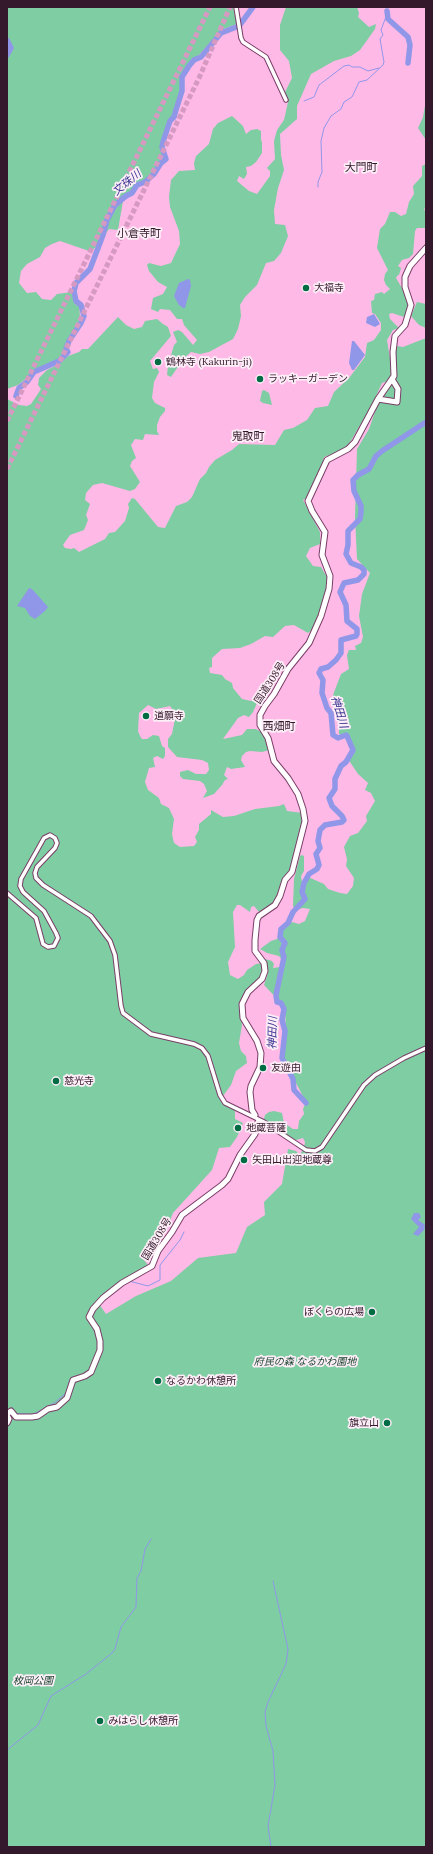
<!DOCTYPE html>
<meta charset="utf-8">
<style>
body{margin:0}
#map{position:relative;width:433px;height:1854px;overflow:hidden;background:#ffb9e7;font-family:Lora,serif}
canvas{display:block}
.frame{position:absolute;inset:0;border:8px solid #33192b;pointer-events:none}
</style>
<div id="map">
<canvas width="433" height="1854"></canvas>
<div class="frame"></div>
</div>
<script>
const g = document.querySelector('canvas').getContext('2d');
g.lineJoin = 'round';
function paint(path, color) { g.fillStyle = color; g.fill(path, 'evenodd'); }
const toPath = rows => new Path2D(rows.map(r => 'M' + r).join(''));
function strokePath(path, color, width, dash) { g.strokeStyle = color; g.lineWidth = width; g.lineCap = dash ? 'butt' : 'round'; g.setLineDash(dash || []); g.stroke(path); }
function label(font, color, halo, rows, align = 'center') {
  g.font = font + ' Lora,"Noto Sans JP",serif'; g.lineWidth = 3.5; g.setLineDash([]); g.textBaseline = 'middle'; g.strokeStyle = halo; g.fillStyle = color; for (const [text, x, y, turn = 0] of rows) {
    g.save(); g.translate(x, y); g.rotate((+turn || 0) * Math.PI / 180); g.textAlign = isNaN(turn) ? turn : align; if (halo) g.strokeText(text, 0, 0); g.fillText(text, 0, 0); g.restore();
  }
}
paint(toPath([
 [7,7,233,7,237,24,221,30,199,55,192,59,182,77,181,91,178,95,175,113,169,121,162,147,166,158,145,181,136,184,123,201,118,230,109,229,95,248,89,251,60,241,52,244,45,248,40,257,27,264,21,271,19,283,27,293,36,292,42,299,51,300,57,294,72,292,75,304,79,306,80,316,78,324,65,344,65,354,58,361,43,368,38,369,18,385,7,389],
 [286,7,357,7,359,13,358,17,369,27,376,24,375,29,360,50,351,56,334,61,311,74,297,106,297,119,280,134,281,155,284,170,278,188,274,210,275,224,285,225,288,236,281,253,274,261,266,263,257,285,245,297,240,305,241,316,238,329,233,339,209,352,200,354,191,352,184,358,171,377,167,375,168,366,174,345,177,342,173,332,178,330,182,332,193,345,197,340,184,325,182,319,177,319,170,310,160,309,158,312,151,309,153,298,163,294,167,287,158,282,149,271,147,265,149,263,161,266,171,263,180,244,179,231,170,207,169,197,171,180,179,171,195,170,194,163,196,156,209,144,213,129,218,123,232,116,243,126,246,134,251,130,257,129,261,131,261,140,262,142,262,153,256,162,251,166,246,167,247,174,244,179,239,176,237,181,249,191,257,194,270,176,270,171,267,168,275,159,274,141,277,130,284,120,288,102,285,92,292,78,289,61,280,50,280,25],
 [426,100,426,140,418,128,423,117],
 [426,164,426,205,424,210,426,211,426,228,417,228,415,231,413,254,409,258,402,260,398,266,401,268,399,275,398,275,396,278,409,300,408,308,404,317,392,313,389,314,390,319,399,328,393,330,387,340,392,371,392,377,388,381,382,383,372,405,346,449,324,457,320,472,314,480,314,483,308,497,303,500,320,532,320,544,310,548,306,556,313,566,321,567,327,577,327,586,320,616,313,629,308,633,294,625,285,626,273,637,265,636,251,644,240,648,222,649,212,658,212,667,209,668,210,673,222,675,225,679,232,683,233,688,242,699,251,701,255,699,258,701,253,712,249,717,244,715,238,718,223,739,242,735,247,729,256,729,263,733,269,750,262,752,250,751,246,752,242,756,241,760,245,767,231,769,227,767,224,775,228,779,225,780,222,785,214,794,203,798,207,791,204,784,200,781,183,779,180,776,180,772,188,770,196,774,206,774,209,770,208,763,202,760,177,757,168,747,168,739,172,734,175,719,174,712,170,706,156,709,148,705,139,713,138,731,140,736,142,739,147,739,153,735,159,736,162,746,165,748,165,756,163,759,157,756,153,758,155,767,149,768,145,782,148,790,159,798,161,804,169,808,174,819,172,834,174,843,180,847,194,846,197,842,195,837,199,830,199,824,211,814,211,810,223,817,234,816,255,809,279,806,284,804,287,811,303,813,303,825,300,828,291,871,281,882,279,895,271,907,259,912,254,906,251,907,250,912,240,905,237,905,233,912,235,947,228,962,230,975,238,979,244,975,247,970,256,964,261,963,263,968,259,979,246,990,240,1004,242,1025,239,1043,241,1051,246,1056,247,1063,236,1071,231,1085,223,1096,224,1103,235,1110,235,1119,243,1123,237,1137,230,1147,219,1148,212,1170,173,1213,166,1231,154,1245,140,1255,148,1265,97,1301,106,1314,136,1296,171,1281,198,1258,236,1253,247,1227,265,1215,264,1202,282,1184,288,1149,296,1151,300,1155,304,1147,305,1142,303,1138,296,1140,290,1138,264,1119,265,1115,269,1112,274,1111,282,1113,284,1123,293,1129,298,1129,299,1121,304,1114,303,1109,306,1102,283,1058,284,1041,286,1034,285,1007,264,985,268,973,265,959,272,961,274,964,273,968,280,967,283,971,284,963,279,956,267,953,260,949,271,941,277,939,286,926,292,922,299,924,305,921,310,909,303,908,296,910,293,906,294,879,300,856,302,855,304,856,304,871,301,876,302,882,307,881,308,877,324,884,328,889,340,893,347,894,353,886,354,878,346,866,347,859,344,847,350,836,358,833,367,821,366,816,375,801,371,793,365,790,368,783,358,774,348,759,354,753,355,748,348,736,339,734,339,717,344,714,340,705,334,699,333,695,341,674,349,669,347,655,349,650,356,650,355,646,361,643,363,637,359,616,362,594,370,573,357,559,355,517,357,449,369,429,377,406,395,379,397,372,394,351,397,346,403,347,426,338,426,1847,7,1847,7,399,19,405,27,406,31,404,41,389,38,385,39,378,47,370,59,364,68,356,79,352,82,349,88,349,118,317,126,325,134,329,142,327,145,321,157,319,163,324,168,327,171,336,150,361,153,369,157,368,159,372,154,382,152,398,155,403,165,408,165,411,160,417,157,425,157,431,159,435,145,434,143,440,135,439,131,445,136,458,132,461,130,466,140,482,135,489,130,491,102,483,93,485,86,493,85,500,90,504,86,515,88,520,84,530,70,535,63,545,65,548,71,549,74,548,79,552,105,539,109,533,115,532,125,521,129,508,128,504,132,498,135,499,158,527,165,528,176,506,187,502,192,497,200,479,206,473,209,467,215,460,232,450,239,444,275,445,284,430,293,428,307,420,315,408,328,406,334,392,349,378,365,357,367,343,374,340,381,330,381,323,375,314,372,313,371,301,374,300,375,294,382,292,384,294,390,289,386,285,384,280,385,274,388,270,377,248,380,229,385,224,390,212,395,212,401,216,406,214,409,202,414,194,413,186,422,176,422,166],
 [417,302,426,304,426,328,419,325,411,316],
 [264,390,269,393,272,405,263,403,260,401,262,391]
]), '#7ecda3');
paint(toPath([
 [188,279,190,280,191,286,185,308,183,308,179,305,174,296,179,283],
 [374,314,380,324,375,327,366,323,367,317],
 [352,341,354,341,365,355,354,370,352,370,349,363],
 [29,588,32,589,48,607,45,611,35,619,30,616,25,608,17,606],
 [414,1213,419,1213,421,1217,418,1220,425,1225,424,1230,418,1236,413,1234,419,1227,411,1219]
]), '#9097e8');
strokePath(toPath([
 [304,101,314,97,319,85,344,66,349,65,352,67,360,67,368,71,379,68],
 [318,187,318,182,322,172,321,141,324,128,331,116,341,109,344,102,352,97,359,82,367,80,383,65,384,62,380,39,383,35,381,30,387,14],
 [129,1281,148,1286,160,1280,160,1265,180,1240,184,1232],
 [67,1390,70,1379,77,1376],
 [16,1414,29,1414],
 [34,1414,54,1403,66,1393],
 [7,1750,38,1725,51,1696,86,1674,112,1653,115,1649,121,1627,136,1607,137,1578,141,1571,145,1549,151,1539],
 [271,1847,268,1826,275,1785,273,1751,266,1726,265,1712,268,1702,286,1664,288,1649,273,1581]
]), '#9097e8', 1);
strokePath(toPath([
 [387,11,388,19,408,37,410,45,408,63],
 [7,40,11,48,7,55],
 [16,396,19,388,27,382,34,372,59,361,68,352,66,349,69,341,81,323,84,316,81,305,76,301,74,291,76,283,90,269,103,235,107,220,115,205,126,196,132,193,137,185,145,182,154,174,161,163,166,159,162,147,163,142,170,121,174,117,176,110,182,91,182,77,189,66,194,60,201,57,221,33,239,26,253,7],
 [306,1103,294,1090,293,1079,282,1058,285,1031,282,1020,284,1009,281,1003,277,1002,276,995,284,957,282,950,285,943,280,937,281,929,288,923,293,912,305,899,302,892,304,883,309,874,317,869,319,865,316,854,320,848,318,841,320,830,325,825,342,822,344,820,342,816,332,806,329,798,335,789,335,779,341,766,346,762,353,750,347,736,346,735,338,738,333,735,331,713,327,708,322,693,323,680,319,673,321,669,328,667,336,660,341,653,341,640,356,636,357,634,357,629,347,621,346,605,340,592,344,583,358,580,364,574,364,570,361,567,351,563,346,554,348,545,348,531,360,519,361,512,361,506,354,491,353,480,358,475,369,469,376,456,382,451,426,422]
]), '#9097e8', 5.5);
strokePath(toPath([
 [7,421,210,7],
 [7,469,199,78,230,7]
]), '#d699c1', 5, [5, 2.5]);
const minor = toPath([
 [236,7,241,38,243,42,266,57,286,100],
 [7,893,36,918,43,944,48,947,54,946,58,938,56,933,44,911,23,892,20,886,21,879,44,838,50,835,55,838,57,843,55,848,37,867,35,873,36,878,43,885,91,916,110,941,115,955,121,1006,123,1013,151,1034,194,1044,202,1048,208,1056,220,1095,225,1103,264,1122,306,1150,315,1151,322,1147,364,1085,375,1075,404,1058,426,1048]
]);
const highway = toPath([
 [378,399,397,402,398,389,392,379],
 [255,1115,252,1110,250,1092,251,1086,260,1067,261,1053,257,1041,243,1018,242,1004,248,992,262,979,265,971,264,963,255,951,255,940,257,920,259,916,275,905,280,896,285,880,292,872,305,821,303,809,298,794,288,778,274,761,268,738,260,725,260,715,265,706,274,694,288,669,309,643,321,616,329,589,330,576,322,555,325,532,312,511,308,501,327,460,348,449,355,442,378,399,394,376,393,352,395,336,405,325,411,305,405,287,405,277,410,266,426,248],
 [7,1414,11,1411,16,1417,32,1417,38,1416,48,1409,57,1407,67,1398,73,1380,85,1376,91,1372,100,1350,100,1341,97,1329,89,1317,93,1309,103,1298,122,1283,152,1266,158,1251,172,1232,182,1215,222,1185,228,1179,240,1155,255,1134,258,1122],
 [7,1415,9,1419,7,1423]
]);
strokePath(minor, '#793e67', 5.5);
strokePath(highway, '#793e67', 7);
strokePath(minor, '#fff', 3.5);
strokePath(highway, '#fff', 5);
for (const [x, y, r, color] of [
 [306,288,4,"#006c44"],
 [158,362,4,"#006c44"],
 [260,379,4,"#006c44"],
 [146,716,4,"#006c44"],
 [263,1068,4,"#006c44"],
 [56,1081,4,"#006c44"],
 [238,1128,4,"#006c44"],
 [244,1160,4,"#006c44"],
 [372,1312,4,"#006c44"],
 [158,1381,4,"#006c44"],
 [387,1423,4,"#006c44"],
 [100,1721,4,"#006c44"]
]) { const dot = new Path2D(); dot.arc(x, y, r, 0, 2 * Math.PI); g.fillStyle = color; g.fill(dot); strokePath(dot, '#fdeef7', 1.5); }
label('10px', '#33192b', '#fdeef7', [
 ["大福寺",314,288],
 ["鶴林寺 (Kakurin-ji)",166,362],
 ["ラッキーガーデン",268,379],
 ["道願寺",154,716],
 ["友遊由",271,1068],
 ["慈光寺",64,1081],
 ["地蔵菩薩",246,1128],
 ["矢田山出迎地蔵尊",252,1160],
 ["ぼくらの広場",364,1312,"right"],
 ["なるかわ休憩所",166,1381],
 ["旗立山",379,1423,"right"],
 ["みはらし休憩所",108,1721]
], 'left');
label('10px', '#33192b', '#fdeef7', [
 ["国道308号",270,683,-57],
 ["国道308号",157,1239,-59]
]);
label('italic 10px', '#143f2a', '#fdeef7', [
 ["府民の森 なるかわ園地",305,1362],
 ["枚岡公園",33,1681]
]);
label('11px', '#33192b', '#fdeef7', [
 ["大門町",361,168],
 ["小倉寺町",139,234],
 ["鬼取町",248,437],
 ["西畑町",279,727]
]);
label('italic 11px', '#3b3794', '#fdeef7', [
 ["文珠川",127,183,-39],
 ["神田川",339,712,73],
 ["神田川",273,1033,-89]
]);
</script>
